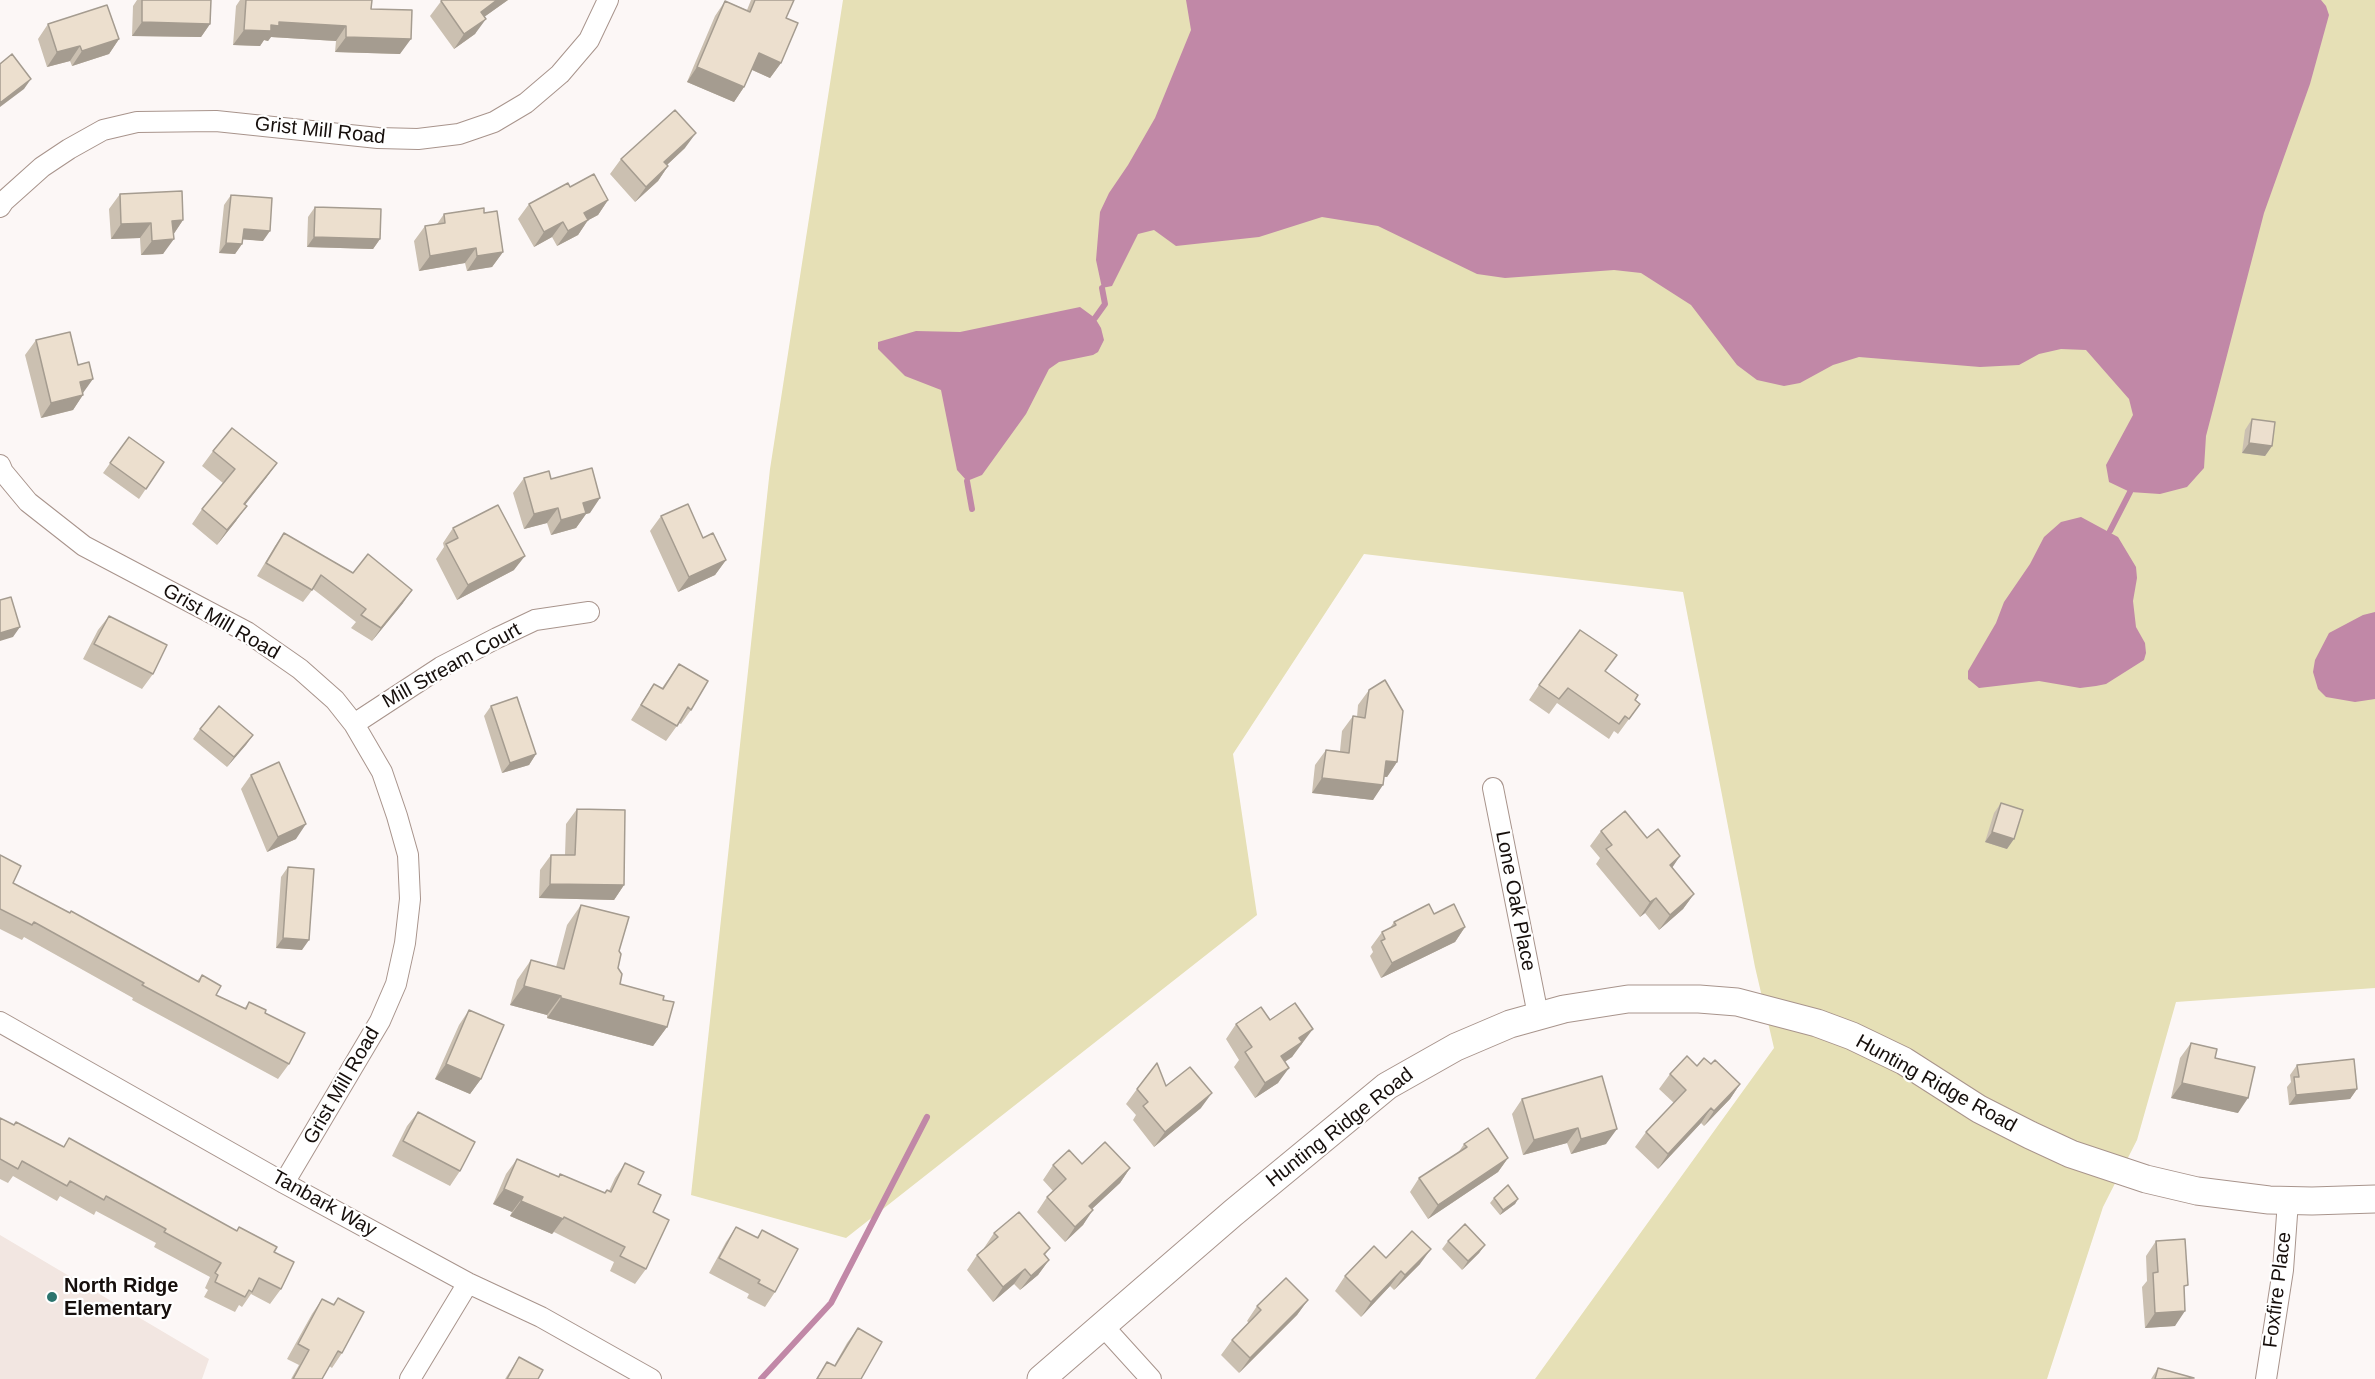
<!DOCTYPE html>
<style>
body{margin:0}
canvas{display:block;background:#fcf7f6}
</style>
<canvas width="2375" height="1379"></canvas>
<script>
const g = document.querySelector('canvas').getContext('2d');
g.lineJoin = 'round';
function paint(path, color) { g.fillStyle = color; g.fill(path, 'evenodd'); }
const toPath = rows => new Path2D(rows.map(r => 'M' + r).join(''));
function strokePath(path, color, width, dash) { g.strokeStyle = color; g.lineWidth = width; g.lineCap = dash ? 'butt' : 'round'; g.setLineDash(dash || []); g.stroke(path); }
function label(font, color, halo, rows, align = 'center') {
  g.font = font + ' Arial,sans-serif'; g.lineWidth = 4.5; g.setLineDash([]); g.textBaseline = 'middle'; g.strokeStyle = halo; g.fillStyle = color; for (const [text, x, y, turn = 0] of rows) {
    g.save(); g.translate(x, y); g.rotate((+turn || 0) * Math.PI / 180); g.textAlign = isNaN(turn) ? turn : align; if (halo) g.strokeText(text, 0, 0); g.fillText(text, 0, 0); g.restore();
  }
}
paint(toPath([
 [0,1235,209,1359,202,1379,0,1379]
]), '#f2e6e1');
paint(toPath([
 [843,0,2375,0,2375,988,2176,1002,2137,1140,2103,1207,2047,1379,1535,1379,1774,1048,1755,967,1683,592,1364,554,1233,754,1257,915,846,1238,691,1195,770,469]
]), '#e6e0b6');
paint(toPath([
 [1186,0,2321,0,2326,6,2329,15,2310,84,2264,213,2206,436,2204,468,2187,487,2160,494,2130,492,2109,482,2106,465,2133,415,2129,399,2086,350,2061,349,2039,354,2019,365,1980,367,1859,357,1833,365,1800,383,1784,386,1757,380,1737,365,1691,305,1641,273,1614,270,1505,278,1477,274,1378,226,1322,217,1259,237,1176,246,1154,230,1138,234,1112,286,1102,288,1096,260,1100,212,1109,193,1128,165,1155,118,1191,30],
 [1080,307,1095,318,1101,328,1104,340,1098,352,1093,355,1059,362,1049,369,1026,414,982,475,967,481,957,470,941,390,905,376,878,349,878,342,916,331,960,332],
 [2081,517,2118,537,2136,567,2137,578,2133,601,2136,627,2145,643,2146,653,2144,660,2106,684,2096,686,2080,688,2039,681,1979,688,1968,679,1968,671,1996,623,2004,602,2030,564,2044,537,2061,522],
 [2375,612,2375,699,2355,702,2326,697,2318,689,2313,672,2315,660,2329,633,2363,615]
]), '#c188a7');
strokePath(toPath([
 [1095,318,1105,304,1102,288],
 [967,481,972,509],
 [2110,531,2130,492],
 [761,1379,831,1303,927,1117]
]), '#c188a7', 6);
const street = toPath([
 [0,207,4,201,42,167,69,149,103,130,137,122,216,121,378,138,418,139,459,134,494,122,526,103,560,74,589,40,608,0],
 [0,465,3,472,28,502,84,546,247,632,300,669,335,700,354,724,382,772,397,816,408,855,410,899,405,943,396,984,380,1021,284,1183],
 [354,724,441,667,497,638,535,620,589,612],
 [1493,788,1538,1015],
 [0,1022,284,1183,468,1283,541,1317,651,1379],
 [1103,1326,1151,1379],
 [410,1379,468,1283],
 [2266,1379,2283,1270,2288,1201]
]);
const secondary = toPath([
 [1041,1379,1233,1213,1387,1086,1456,1047,1510,1024,1564,1009,1628,999,1699,999,1737,1002,1817,1023,1852,1036,1904,1061,1979,1109,2030,1135,2071,1154,2146,1179,2197,1191,2269,1200,2312,1201,2375,1199]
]);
strokePath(street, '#a8948c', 22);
strokePath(secondary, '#a8948c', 29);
strokePath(street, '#fff', 20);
strokePath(secondary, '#fff', 27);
paint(toPath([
 [137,0,211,0,210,24,201,37,132,36,133,6],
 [240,0,365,0,400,54,335,52,336,41,271,37,268,41,264,40,260,46,233,45,236,6],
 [442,0,508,0,484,17,475,34,454,49,430,16],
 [751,0,794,0,786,18,781,63,770,78,752,70,744,87,734,102,687,82,715,16,725,1,747,10],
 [48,24,119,39,109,54,72,66,70,61,47,67,38,39],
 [685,148,667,165,668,166,658,181,635,202,610,174,621,159],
 [570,187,608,200,598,215,588,220,578,235,557,246,552,237,534,247,518,219,529,204],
 [120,194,183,220,173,235,163,254,141,255,140,238,111,239,109,209],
 [231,195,263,241,243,239,242,244,235,254,219,253,224,205],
 [315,207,380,239,373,249,307,247,308,217],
 [484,213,503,252,492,267,467,271,465,263,419,271,414,241,425,226,437,224,444,214],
 [36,340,83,394,73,410,41,418,25,355],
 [2252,419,2272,446,2265,456,2242,453,2245,430],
 [129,437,164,462,139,499,103,473],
 [213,451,277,463,266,478,245,504,236,521,217,545,192,524,202,509,223,483,202,466],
 [524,478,551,479,590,513,586,514,576,528,551,535,547,523,524,529,513,493],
 [661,516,703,538,726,560,715,575,678,592,650,531],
 [453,528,514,570,457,600,436,559,444,547,443,543],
 [284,533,403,603,372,641,351,628,356,622,313,589,303,602,257,576,275,546],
 [109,616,153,674,142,689,83,659,98,630],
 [679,664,691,710,681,724,679,723,666,741,631,720,644,699,654,684,662,688],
 [1605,671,1640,704,1618,734,1614,731,1609,739,1557,703,1549,714,1529,700,1539,685],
 [1369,690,1397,762,1387,777,1384,777,1373,800,1312,793,1315,765,1326,750,1340,751,1342,731,1353,716,1357,717,1358,705],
 [491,706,536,754,529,765,502,773,484,716],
 [200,729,253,735,227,767,193,739],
 [251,775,296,839,267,852,241,789],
 [2001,803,2007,849,1985,842,1994,813],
 [577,809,624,885,614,900,539,898,540,870,551,855,565,855,566,824],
 [1601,831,1672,868,1694,894,1683,909,1659,930,1645,913,1640,917,1596,864,1600,858,1590,846],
 [0,855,13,883,197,981,202,975,216,995,244,1009,249,1002,265,1013,289,1064,278,1079,132,1000,133,998,24,937,22,940,0,929],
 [288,867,302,950,276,948,281,877],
 [581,905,619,951,618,968,620,984,663,1000,667,1027,653,1046,547,1018,547,1015,510,1005,517,980,531,960,556,967,567,925],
 [1394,922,1465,927,1455,942,1381,978,1370,956,1373,952,1371,947,1382,932,1390,928],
 [469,1010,481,1079,470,1094,435,1079,459,1025],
 [1270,1020,1302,1044,1299,1046,1292,1057,1285,1062,1278,1083,1255,1098,1234,1067,1239,1060,1226,1039,1236,1024],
 [2191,1043,2215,1058,2238,1113,2171,1098,2180,1058],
 [1711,1064,1740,1084,1730,1099,1704,1126,1701,1123,1658,1169,1635,1147,1646,1132,1674,1103,1659,1089,1670,1074,1697,1066],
 [2297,1065,2357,1089,2350,1099,2289,1105,2287,1087,2291,1082,2290,1075],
 [1137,1089,1201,1108,1154,1147,1133,1120,1136,1115,1126,1104],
 [1522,1099,1606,1144,1571,1154,1567,1143,1523,1155,1512,1114],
 [418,1112,460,1171,450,1186,392,1156,407,1126],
 [0,1118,14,1125,63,1147,69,1138,236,1231,239,1227,274,1252,281,1289,270,1304,251,1294,242,1307,239,1305,235,1312,204,1297,208,1290,205,1288,210,1277,154,1247,156,1243,96,1211,94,1215,60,1196,57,1201,13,1176,8,1183,0,1179],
 [1464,1144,1508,1158,1498,1172,1428,1219,1410,1192,1419,1178,1458,1153],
 [517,1159,558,1177,560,1174,605,1193,607,1190,609,1191,615,1178,625,1163,653,1212,646,1269,635,1284,610,1271,614,1262,554,1232,552,1234,510,1216,512,1212,493,1204,506,1174],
 [1082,1164,1130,1168,1120,1183,1092,1209,1083,1225,1065,1242,1037,1212,1047,1197,1053,1191,1043,1180,1053,1165],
 [1494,1198,1518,1199,1515,1204,1500,1215,1490,1203],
 [736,1227,757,1237,762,1230,775,1292,765,1307,747,1298,749,1294,709,1273,726,1242],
 [994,1233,1050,1248,1045,1255,1049,1260,1038,1275,1020,1290,1014,1284,993,1302,967,1270,977,1255,985,1249,984,1248],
 [1448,1241,1485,1245,1479,1253,1462,1270,1442,1249],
 [2156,1241,2184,1291,2175,1326,2145,1328,2142,1287,2147,1281,2146,1256],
 [1386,1258,1420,1264,1394,1290,1390,1286,1361,1317,1335,1291,1345,1276],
 [338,1298,342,1353,332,1368,329,1366,322,1379,291,1379,299,1365,287,1359,312,1314,322,1299,333,1304],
 [1308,1300,1297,1315,1239,1373,1221,1355,1232,1340,1249,1323,1247,1321,1257,1306],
 [858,1328,861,1379,816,1379,827,1362,834,1366,847,1343],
 [519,1357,538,1379,505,1379],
 [2158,1368,2194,1379,2151,1379]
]), '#cbc0b1');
paint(toPath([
 [497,0,508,0,470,27,481,12],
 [486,19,475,34,454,49,464,34],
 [142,22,210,24,201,37,132,36],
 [279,22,346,26,336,41,271,37,268,41,264,40,260,46,233,45,244,30],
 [346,37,411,39,400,54,335,52],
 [119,39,109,54,72,66,82,51],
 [80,46,70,61,47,67,57,52],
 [759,53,781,63,770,78,748,68],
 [697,67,744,87,734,102,687,82],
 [31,79,24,89,0,107,0,103],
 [696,133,685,148,654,177,664,162],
 [668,166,658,181,635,202,646,187],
 [608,200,598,215,574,228,584,213],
 [183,220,173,235,172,221],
 [588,220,578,235,557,246,568,231],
 [563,222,552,237,534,247,544,232],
 [151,223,140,238,111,239,121,224],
 [244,229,270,231,263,241,237,239],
 [314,237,380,239,373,249,307,247],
 [174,239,163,254,141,255,152,241],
 [226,243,242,244,235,254,219,253],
 [476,248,465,263,419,271,430,256],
 [503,252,492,267,467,271,477,256],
 [93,379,83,393,80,382],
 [83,395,73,410,41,418,51,403],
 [2249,443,2272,446,2265,456,2242,453],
 [277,463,266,478,234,519,244,504],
 [600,498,590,513,586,514,576,528,551,535,561,520,583,503],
 [247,506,236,521,217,545,227,530],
 [558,508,547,523,524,529,534,514],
 [525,556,514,570,457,600,468,585],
 [726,560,715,575,678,592,689,577],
 [412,590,403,603,372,641,381,628],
 [20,627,13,637,0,641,0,633],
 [253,735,246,745,227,767,234,757],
 [536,754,529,765,502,773,510,763],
 [1386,761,1397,762,1387,777,1376,776],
 [1322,778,1383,785,1373,800,1312,793],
 [306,824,296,839,267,852,278,837],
 [1992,832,2014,839,2007,849,1985,842],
 [1680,856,1670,871,1670,865],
 [550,884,624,885,614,900,539,898],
 [1694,894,1683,909,1659,930,1670,915],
 [1656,898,1645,913,1640,917,1650,902],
 [1465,927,1455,942,1381,978,1392,963],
 [283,938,309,940,302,950,276,948],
 [524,986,561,996,547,1015,510,1005],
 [561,998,667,1027,653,1046,547,1018],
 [1313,1029,1292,1057,1270,1071,1281,1056,1299,1038],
 [446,1064,481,1079,470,1094,435,1079],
 [1289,1068,1278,1083,1255,1098,1265,1083],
 [2182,1083,2248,1098,2238,1113,2171,1098],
 [1740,1084,1730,1099,1704,1126,1714,1111],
 [2357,1089,2350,1099,2289,1105,2296,1095],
 [1212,1093,1201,1108,1154,1147,1165,1132],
 [1711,1108,1701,1123,1658,1169,1668,1154],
 [1578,1128,1567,1143,1523,1155,1534,1140],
 [1617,1129,1606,1144,1571,1154,1581,1139],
 [1508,1158,1498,1172,1428,1219,1438,1205],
 [1130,1168,1120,1183,1079,1221,1089,1206],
 [504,1189,523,1197,512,1212,493,1204],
 [1518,1199,1515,1204,1500,1215,1503,1210],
 [521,1201,563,1219,552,1234,510,1216],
 [1093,1210,1083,1225,1065,1242,1075,1227],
 [1485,1245,1479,1253,1462,1270,1468,1261],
 [1431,1249,1420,1264,1394,1290,1405,1275],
 [1049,1260,1038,1275,1020,1290,1031,1276],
 [1025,1269,1014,1284,993,1302,1003,1287],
 [1401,1271,1390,1286,1361,1317,1371,1302],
 [1308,1300,1297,1315,1239,1373,1250,1358],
 [2185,1311,2175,1326,2145,1328,2155,1313]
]), '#a59c90');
const building = toPath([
 [142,0,211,0,210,24,142,22,142,0],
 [246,0,372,0,371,9,412,10,411,39,346,37,346,26,279,22,279,26,271,25,271,31,244,30,246,0],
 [442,0,497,0,481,12,486,19,464,34,441,1,442,0],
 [755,0,794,0,786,18,798,23,781,63,759,53,744,87,697,67,725,1,750,12,755,0],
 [107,5,119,39,82,51,80,46,57,52,48,24,107,5],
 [12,54,31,79,0,103,0,64,12,54],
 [675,110,696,133,664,162,668,166,646,187,621,159,675,110],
 [594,174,608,200,584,213,588,220,568,231,563,222,544,232,529,204,568,183,570,187,594,174],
 [182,191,183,220,172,221,174,239,152,241,151,223,121,224,120,194,182,191],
 [231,195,272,198,270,231,244,229,242,244,226,243,231,195],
 [315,207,381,209,380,239,314,237,315,207],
 [484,208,484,213,497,211,503,252,477,256,476,248,430,256,425,226,445,223,444,214,484,208],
 [70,332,78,365,89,362,93,379,80,382,83,395,51,403,36,340,70,332],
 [2252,419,2275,422,2272,446,2249,443,2252,419],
 [232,428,277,463,244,504,247,506,227,530,202,509,235,469,213,451,232,428],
 [129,437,164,462,146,489,110,463,129,437],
 [592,468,600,498,583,503,586,513,561,520,558,508,534,514,524,478,549,471,551,479,592,468],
 [688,504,703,538,713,533,726,560,689,577,661,516,688,504],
 [498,505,525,556,468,585,446,544,458,538,453,528,498,505],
 [284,533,353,573,368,554,412,590,381,628,361,615,366,609,321,575,312,590,266,563,284,533],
 [11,597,20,627,0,633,0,600,11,597],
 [109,616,167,645,153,674,94,644,109,616],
 [1580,630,1617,655,1605,671,1638,695,1635,700,1640,704,1629,719,1625,716,1619,724,1568,688,1559,699,1539,685,1580,630],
 [679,664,708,681,691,710,688,707,677,726,641,705,654,684,663,689,679,664],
 [1385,680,1403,711,1397,762,1386,761,1383,785,1322,778,1326,750,1349,753,1353,716,1365,718,1369,690,1385,680],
 [517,697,536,754,510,763,491,706,517,697],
 [219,706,253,735,234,757,200,729,219,706],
 [279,762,306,824,278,837,251,775,279,762],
 [2001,803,2023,810,2014,839,1992,832,2001,803],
 [577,809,625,810,624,885,550,884,551,855,575,855,577,809],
 [1625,811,1647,838,1658,829,1680,856,1670,865,1694,894,1670,915,1656,898,1650,902,1606,849,1612,845,1601,831,1625,811],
 [0,855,21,866,13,883,70,913,71,911,199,982,202,975,221,986,216,995,246,1009,249,1002,266,1010,265,1013,305,1033,289,1064,142,985,144,983,34,922,32,925,0,909,0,855],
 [288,867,314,869,309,940,283,938,288,867],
 [1429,904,1434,914,1454,904,1465,927,1392,963,1381,941,1385,939,1382,932,1396,925,1394,922,1429,904],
 [581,905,629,917,619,951,621,954,618,968,622,974,620,984,664,996,663,1000,674,1002,667,1027,561,998,561,996,524,986,531,960,564,969,581,905],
 [1295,1003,1313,1029,1299,1038,1302,1042,1281,1056,1289,1068,1265,1083,1245,1052,1252,1047,1236,1024,1261,1007,1270,1020,1295,1003],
 [469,1010,504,1025,481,1079,446,1064,469,1010],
 [2191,1043,2217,1049,2215,1058,2255,1067,2248,1098,2182,1083,2191,1043],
 [1687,1056,1697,1066,1704,1058,1711,1064,1715,1060,1740,1084,1714,1111,1711,1108,1668,1154,1646,1132,1686,1090,1670,1074,1687,1056],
 [2354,1059,2357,1089,2296,1095,2294,1077,2299,1077,2297,1065,2354,1059],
 [1157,1063,1166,1086,1190,1067,1212,1093,1165,1132,1143,1106,1148,1102,1137,1089,1157,1063],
 [1602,1076,1617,1129,1581,1139,1578,1128,1534,1140,1522,1099,1602,1076],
 [418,1112,475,1142,460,1171,403,1141,418,1112],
 [0,1118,14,1125,16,1122,64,1147,69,1138,237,1231,239,1227,277,1247,274,1252,294,1262,281,1289,259,1278,252,1292,249,1290,245,1297,215,1282,218,1275,215,1273,221,1263,164,1232,166,1229,106,1196,104,1200,70,1181,67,1186,22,1161,18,1169,0,1159,0,1118],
 [1488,1128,1508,1158,1438,1205,1419,1178,1467,1147,1464,1144,1488,1128],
 [1105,1142,1130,1168,1089,1206,1093,1210,1075,1227,1047,1197,1066,1179,1053,1165,1069,1150,1082,1164,1105,1142],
 [517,1159,559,1177,560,1174,605,1193,607,1190,611,1192,625,1163,644,1172,638,1184,661,1195,653,1212,669,1220,646,1269,620,1256,625,1247,564,1217,563,1219,521,1201,523,1197,504,1189,517,1159],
 [1508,1185,1518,1199,1503,1210,1494,1198,1508,1185],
 [1019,1212,1050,1248,1044,1254,1049,1260,1031,1276,1025,1269,1003,1287,977,1255,998,1237,994,1233,1019,1212],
 [1465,1224,1485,1245,1468,1261,1448,1241,1465,1224],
 [736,1227,758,1238,762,1230,798,1249,775,1292,758,1283,760,1280,719,1258,736,1227],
 [1412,1231,1431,1249,1405,1275,1401,1271,1371,1302,1345,1276,1374,1246,1386,1258,1412,1231],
 [2185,1239,2188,1285,2184,1286,2185,1311,2155,1313,2153,1273,2158,1272,2156,1241,2185,1239],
 [1286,1278,1308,1300,1250,1358,1232,1340,1261,1310,1257,1306,1286,1278],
 [338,1298,364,1312,342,1353,338,1351,322,1379,293,1379,309,1350,298,1344,322,1299,334,1305,338,1298],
 [858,1328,882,1342,861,1379,817,1379,827,1362,835,1366,858,1328],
 [519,1357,543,1370,538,1379,507,1379,519,1357],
 [2158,1368,2194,1378,2155,1379,2158,1368]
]);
paint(building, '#ecdfce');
strokePath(building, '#a59c90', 1.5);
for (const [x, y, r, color] of [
 [52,1297,6,"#2c746e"]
]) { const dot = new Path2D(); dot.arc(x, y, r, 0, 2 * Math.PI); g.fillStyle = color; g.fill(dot); strokePath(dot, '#fff', 2); }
label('20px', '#160f0c', '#fff', [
 ["Grist Mill Road",320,131,6],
 ["Grist Mill Road",221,622,30],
 ["Mill Stream Court",452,666,-29],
 ["Lone Oak Place",1515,901,79],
 ["Hunting Ridge Road",1936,1084,29],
 ["Grist Mill Road",342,1086,-60],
 ["Hunting Ridge Road",1340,1128,-38],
 ["Tanbark Way",324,1204,29],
 ["Foxfire Place",2278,1290,-83]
]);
label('bold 20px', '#160f0c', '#fff', [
 ["North Ridge",64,1286],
 ["Elementary",64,1309]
], 'left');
</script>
